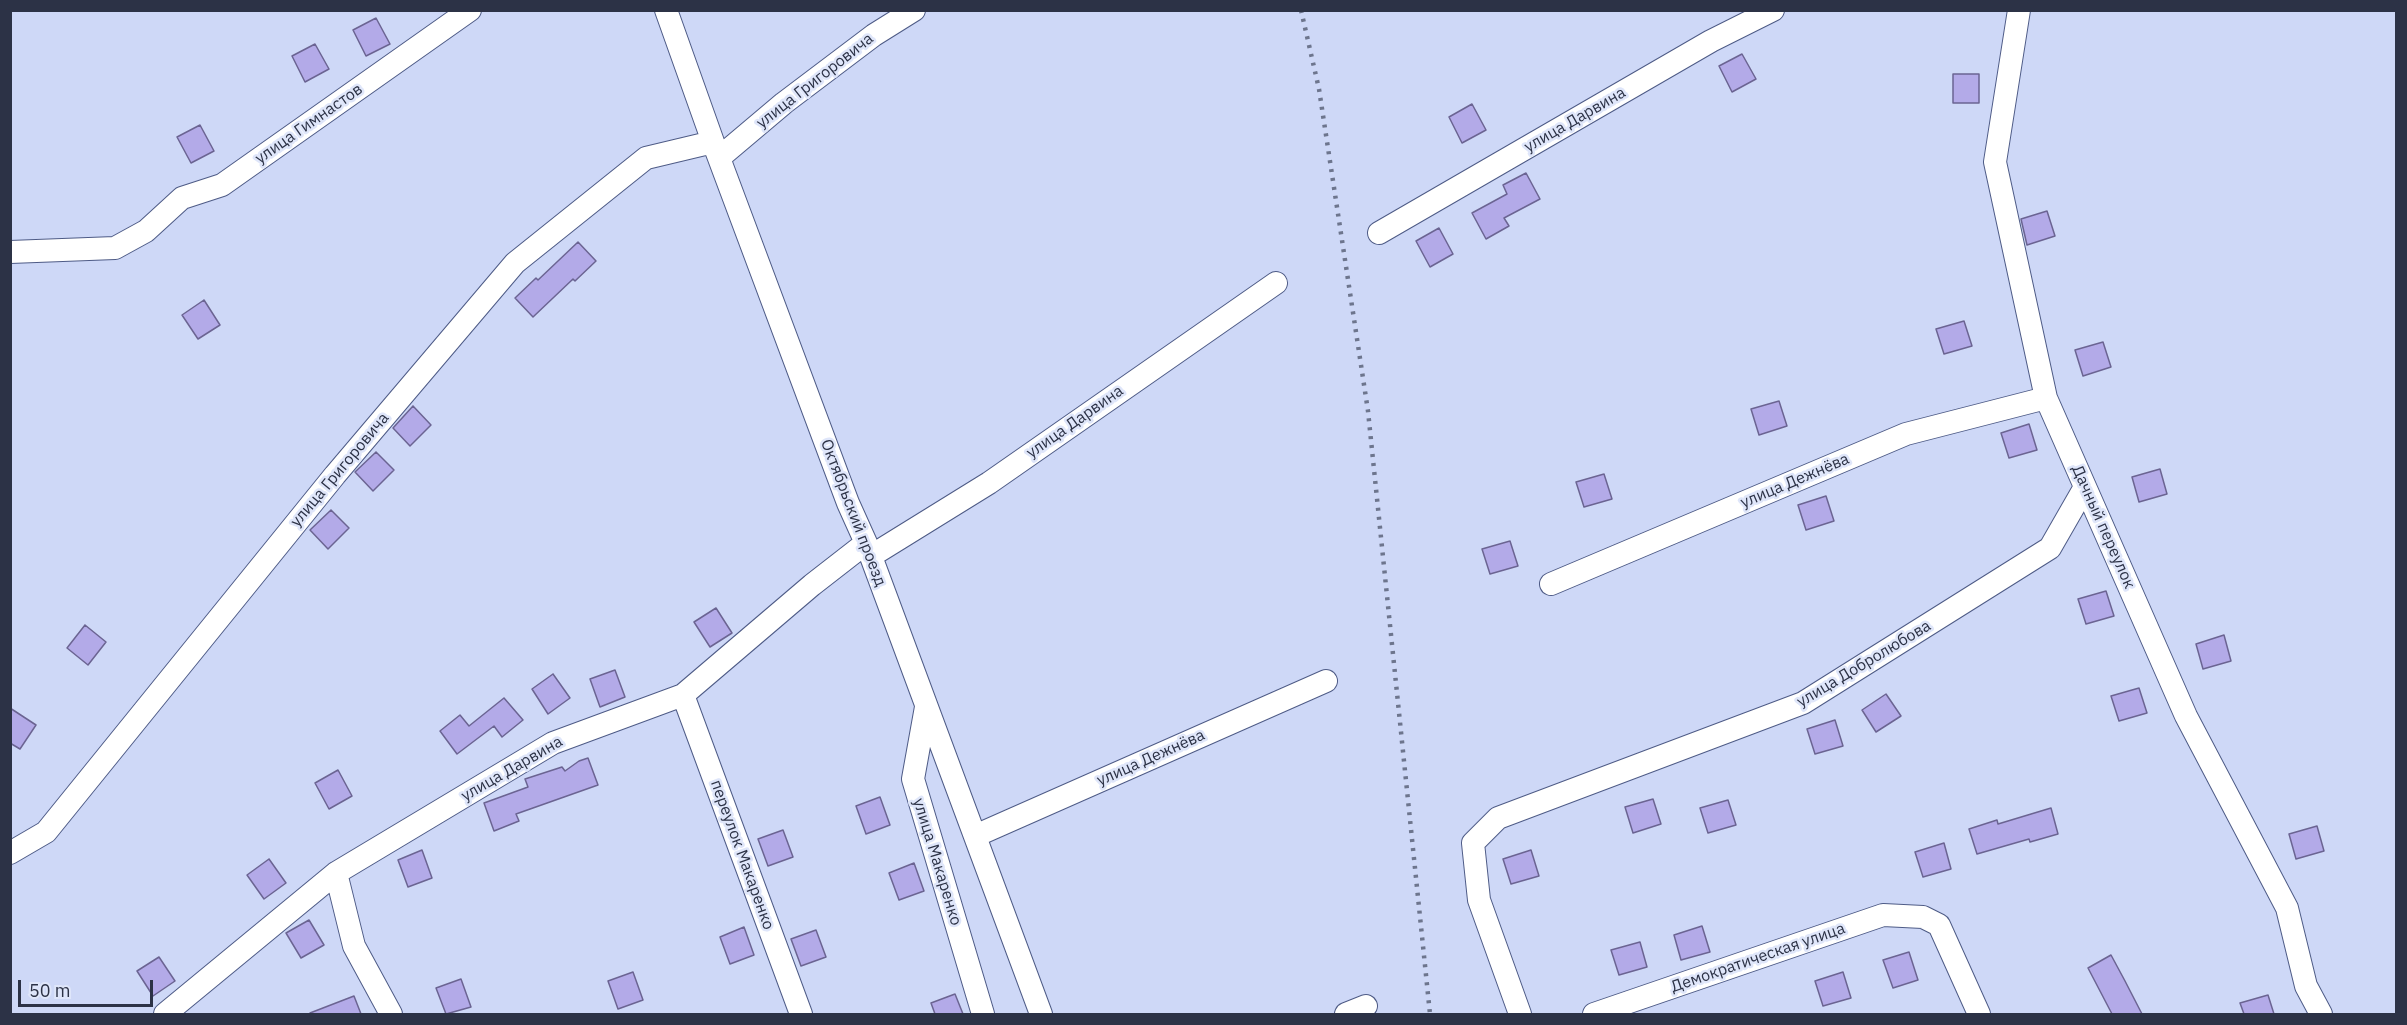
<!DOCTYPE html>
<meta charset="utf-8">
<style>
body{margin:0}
#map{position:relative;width:2407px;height:1025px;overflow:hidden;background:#ced8f7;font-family:"IBM Plex Sans",sans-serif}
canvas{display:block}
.frame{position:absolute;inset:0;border:12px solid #2c3246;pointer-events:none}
.scale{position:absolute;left:18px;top:980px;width:135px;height:27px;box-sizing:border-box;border:3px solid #2c3246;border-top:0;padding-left:8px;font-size:18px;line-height:21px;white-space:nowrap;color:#2c3246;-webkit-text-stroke:4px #dfe6fa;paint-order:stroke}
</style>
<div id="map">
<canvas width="2407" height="1025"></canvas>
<div class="frame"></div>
<div class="scale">50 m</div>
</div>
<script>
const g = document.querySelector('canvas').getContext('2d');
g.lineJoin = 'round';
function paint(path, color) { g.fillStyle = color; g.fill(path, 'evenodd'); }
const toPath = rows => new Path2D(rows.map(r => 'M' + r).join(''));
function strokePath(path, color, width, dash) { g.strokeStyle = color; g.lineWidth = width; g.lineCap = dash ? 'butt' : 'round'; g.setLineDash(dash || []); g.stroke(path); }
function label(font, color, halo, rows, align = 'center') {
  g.font = font + ' "IBM Plex Sans",sans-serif'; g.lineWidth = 5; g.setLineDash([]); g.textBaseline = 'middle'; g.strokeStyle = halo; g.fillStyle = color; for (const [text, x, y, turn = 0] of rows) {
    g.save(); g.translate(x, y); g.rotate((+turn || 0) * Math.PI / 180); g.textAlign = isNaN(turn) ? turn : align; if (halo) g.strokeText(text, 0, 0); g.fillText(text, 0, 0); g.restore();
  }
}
const building = toPath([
 [376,18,390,44,366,56,353,30,376,18],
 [315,44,329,69,305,82,292,56,315,44],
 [1742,54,1756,79,1732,92,1719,66,1742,54],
 [1953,74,1979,74,1979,103,1953,103,1953,74],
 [1472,104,1486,130,1462,143,1449,117,1472,104],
 [200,125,214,151,191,163,177,137,200,125],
 [1526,173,1540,199,1504,218,1509,226,1486,239,1472,213,1507,194,1503,185,1526,173],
 [2047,211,2055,236,2027,245,2021,219,2047,211],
 [1439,228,1453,254,1430,267,1416,241,1439,228],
 [578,242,596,261,575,281,573,279,533,317,515,298,536,278,538,280,578,242],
 [204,300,220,325,198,339,182,315,204,300],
 [1964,321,1972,346,1944,354,1936,329,1964,321],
 [2103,342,2111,367,2083,376,2075,350,2103,342],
 [1779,401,1787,426,1759,435,1751,409,1779,401],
 [413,406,431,425,410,446,393,428,413,406],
 [2029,424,2037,450,2009,458,2001,433,2029,424],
 [376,452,394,470,373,491,355,472,376,452],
 [2160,469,2167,494,2139,502,2132,477,2160,469],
 [1604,474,1612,499,1584,507,1576,482,1604,474],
 [1826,496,1834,521,1806,530,1798,505,1826,496],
 [331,510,349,528,328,549,310,530,331,510],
 [1510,541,1518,566,1490,574,1482,549,1510,541],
 [2106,591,2114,616,2086,624,2078,599,2106,591],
 [716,608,732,633,710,647,694,622,716,608],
 [85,625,106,642,88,665,67,648,85,625],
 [2224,635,2231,661,2203,669,2196,644,2224,635],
 [615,670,625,697,600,707,590,679,615,670],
 [553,674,570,698,548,714,532,689,553,674],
 [2139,688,2147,713,2119,721,2111,696,2139,688],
 [1886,694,1901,716,1876,732,1862,710,1886,694],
 [504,698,523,720,502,737,494,726,457,754,440,731,460,715,469,726,504,698],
 [10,708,36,725,20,749,10,743,10,708],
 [1835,720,1843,746,1815,754,1807,729,1835,720],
 [588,758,598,785,516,814,519,821,494,831,484,803,528,787,525,779,562,767,565,771,579,761,588,758],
 [338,770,352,796,329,809,315,783,338,770],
 [880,797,890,825,866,834,856,806,880,797],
 [1653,799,1661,824,1633,833,1625,807,1653,799],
 [1728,800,1736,825,1708,833,1700,808,1728,800],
 [2051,808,2058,834,2030,842,2029,839,1977,854,1969,829,1997,820,1998,824,2051,808],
 [2317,826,2324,851,2296,859,2289,834,2317,826],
 [783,830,793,857,768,866,758,839,783,830],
 [1944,843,1951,869,1923,877,1915,852,1944,843],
 [422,850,432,878,408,887,398,860,422,850],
 [1531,850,1539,876,1511,884,1503,859,1531,850],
 [269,859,286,883,264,899,247,875,269,859],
 [914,863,924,891,899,900,889,873,914,863],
 [309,920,324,945,301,958,286,933,309,920],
 [1702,926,1710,952,1681,960,1674,935,1702,926],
 [744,927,754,955,730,964,720,937,744,927],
 [816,930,826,957,801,966,791,939,816,930],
 [1640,942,1647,967,1619,975,1611,950,1640,942],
 [1909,952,1918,980,1893,988,1883,960,1909,952],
 [2111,955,2125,981,2142,1014,2112,1014,2088,968,2111,955],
 [159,957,175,981,153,996,137,971,159,957],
 [633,972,643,1000,618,1009,608,981,633,972],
 [1843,972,1851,998,1823,1006,1815,981,1843,972],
 [461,979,471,1007,446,1014,436,988,461,979],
 [955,994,963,1014,935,1014,931,1003,955,994],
 [2268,995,2274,1014,2244,1014,2240,1003,2268,995],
 [354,996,361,1014,310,1014,310,1013,354,996]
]);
paint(building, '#b3aae8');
strokePath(building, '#6b6492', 1.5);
const minor = toPath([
 [666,10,713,142,848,503,866,543,1041,1014],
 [2019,10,1995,162,2046,398,2186,716,2287,908,2306,986,2321,1014],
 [720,157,784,103,874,35,914,10],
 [1379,233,1711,41,1773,10],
 [10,252,115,248,146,231,182,198,222,185,470,10],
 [871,556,989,483,1276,283],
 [1551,584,1906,434,2046,398],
 [683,695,801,1014],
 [926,707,913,779,983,1014],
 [975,836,1326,681],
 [10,853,46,832,335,475,515,263,646,158,713,142],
 [336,873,354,946,391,1014],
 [165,1014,336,873,553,743,683,695,812,585,866,543],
 [1346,1014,1366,1006],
 [1520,1014,1479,900,1473,843,1498,818,1803,703,2050,548,2085,487],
 [1594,1014,1883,915,1923,917,1939,925,1979,1014]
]);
strokePath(minor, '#4e5b86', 24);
strokePath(minor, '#fff', 22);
strokePath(toPath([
 [1301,10,1319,89,1368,411,1430,1014]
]), '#6d758d', 4.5, [3, 6]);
label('16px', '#2c3246', '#dfe6fa', [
 ["улица Григоровича",815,81,-38],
 ["улица Дарвина",1575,120,-30],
 ["улица Гимнастов",309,124,-35],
 ["улица Дарвина",1075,422,-35],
 ["улица Григоровича",340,470,-50],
 ["улица Дежнёва",1795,481,-23],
 ["Октябрьский проезд",853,513,69],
 ["Дачный переулок",2103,527,66],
 ["улица Добролюбова",1864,664,-31],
 ["улица Дежнёва",1151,758,-24],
 ["улица Дарвина",512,769,-30],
 ["переулок Макаренко",742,855,70],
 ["улица Макаренко",937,862,73],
 ["Демократическая улица",1758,958,-19]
]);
</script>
